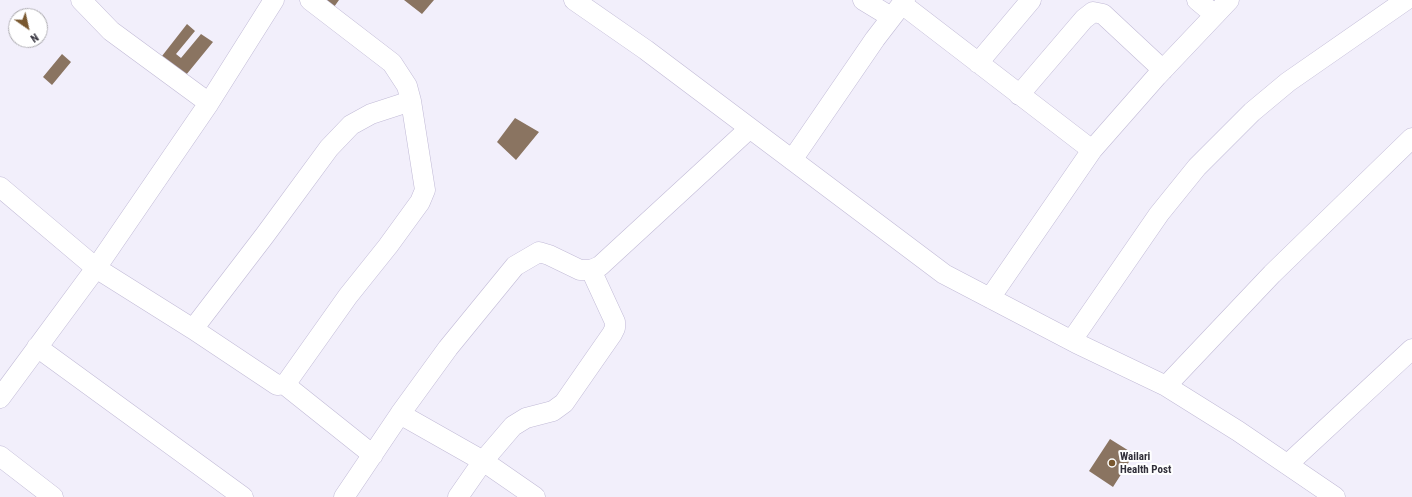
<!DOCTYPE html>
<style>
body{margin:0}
#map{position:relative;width:1412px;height:497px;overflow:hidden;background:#f2effb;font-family:"Roboto Condensed",sans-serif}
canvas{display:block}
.north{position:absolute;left:8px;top:8px;width:40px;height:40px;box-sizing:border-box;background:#fff;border:1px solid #adacb1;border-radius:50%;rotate:146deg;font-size:11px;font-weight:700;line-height:16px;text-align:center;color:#32303b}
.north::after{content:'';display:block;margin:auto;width:14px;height:18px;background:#79582f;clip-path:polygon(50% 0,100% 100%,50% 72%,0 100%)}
</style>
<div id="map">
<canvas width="1412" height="497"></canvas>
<div class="north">N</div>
</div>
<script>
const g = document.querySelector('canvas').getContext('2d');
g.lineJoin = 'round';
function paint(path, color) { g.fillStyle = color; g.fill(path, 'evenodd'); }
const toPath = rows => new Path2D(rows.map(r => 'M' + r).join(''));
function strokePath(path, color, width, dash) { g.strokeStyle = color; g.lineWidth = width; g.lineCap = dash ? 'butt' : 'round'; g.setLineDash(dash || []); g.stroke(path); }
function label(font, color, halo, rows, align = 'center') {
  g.font = font + ' "Roboto Condensed",sans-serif'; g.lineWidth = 4; g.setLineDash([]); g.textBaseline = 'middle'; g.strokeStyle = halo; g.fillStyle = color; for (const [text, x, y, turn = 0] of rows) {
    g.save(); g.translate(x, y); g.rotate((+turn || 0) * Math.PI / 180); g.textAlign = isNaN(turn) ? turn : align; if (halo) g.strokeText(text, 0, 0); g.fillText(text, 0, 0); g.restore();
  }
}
paint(toPath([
 [323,0,339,0,334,7],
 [404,0,434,0,422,14],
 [187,24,195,31,176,54,181,58,201,34,213,42,186,75,162,56],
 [62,54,71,62,52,85,43,77],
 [515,118,539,132,516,160,497,142],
 [1110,439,1134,454,1113,487,1089,471]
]), '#8a7461');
const street = toPath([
 [81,0,111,31,209,103],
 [574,0,646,50,944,274,1076,343,1166,386,1238,431,1335,497],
 [863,0,891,17],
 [1197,0,1215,15],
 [902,4,1092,150],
 [978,63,1031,0],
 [1019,95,1084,19,1093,12,1103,14,1163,70],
 [792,160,875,39,905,0],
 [0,187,96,268,193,329,277,385,284,384,287,382,348,296,388,246,420,202,425,190,411,101,407,86,392,63,310,0],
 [990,298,1092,150,1157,76,1229,0],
 [193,329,265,235,329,148,351,125,371,114,411,101],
 [1072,340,1159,214,1197,167,1252,112,1288,82,1406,0],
 [37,347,243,497],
 [284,384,373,455],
 [1166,386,1272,274,1412,138],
 [0,398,96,268,209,103,274,0],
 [400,414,483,461,535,497],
 [0,456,53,497],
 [1288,464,1412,349],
 [344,497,400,414,448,348,515,266,539,252,549,255,580,270,591,270,600,266,750,128],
 [458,497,483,461,513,426,526,418,553,411,564,403,612,334,615,328,615,322,591,270]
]);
strokePath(street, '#c1bad6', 21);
strokePath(street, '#fff', 20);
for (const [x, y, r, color] of [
 [1112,463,4,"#79582f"]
]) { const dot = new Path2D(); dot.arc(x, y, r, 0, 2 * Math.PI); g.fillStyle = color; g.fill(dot); strokePath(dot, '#fff', 1.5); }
label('bold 11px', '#32303b', '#fff', [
 ["Wailari",1120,457],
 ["Health Post",1120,470]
], 'left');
</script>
